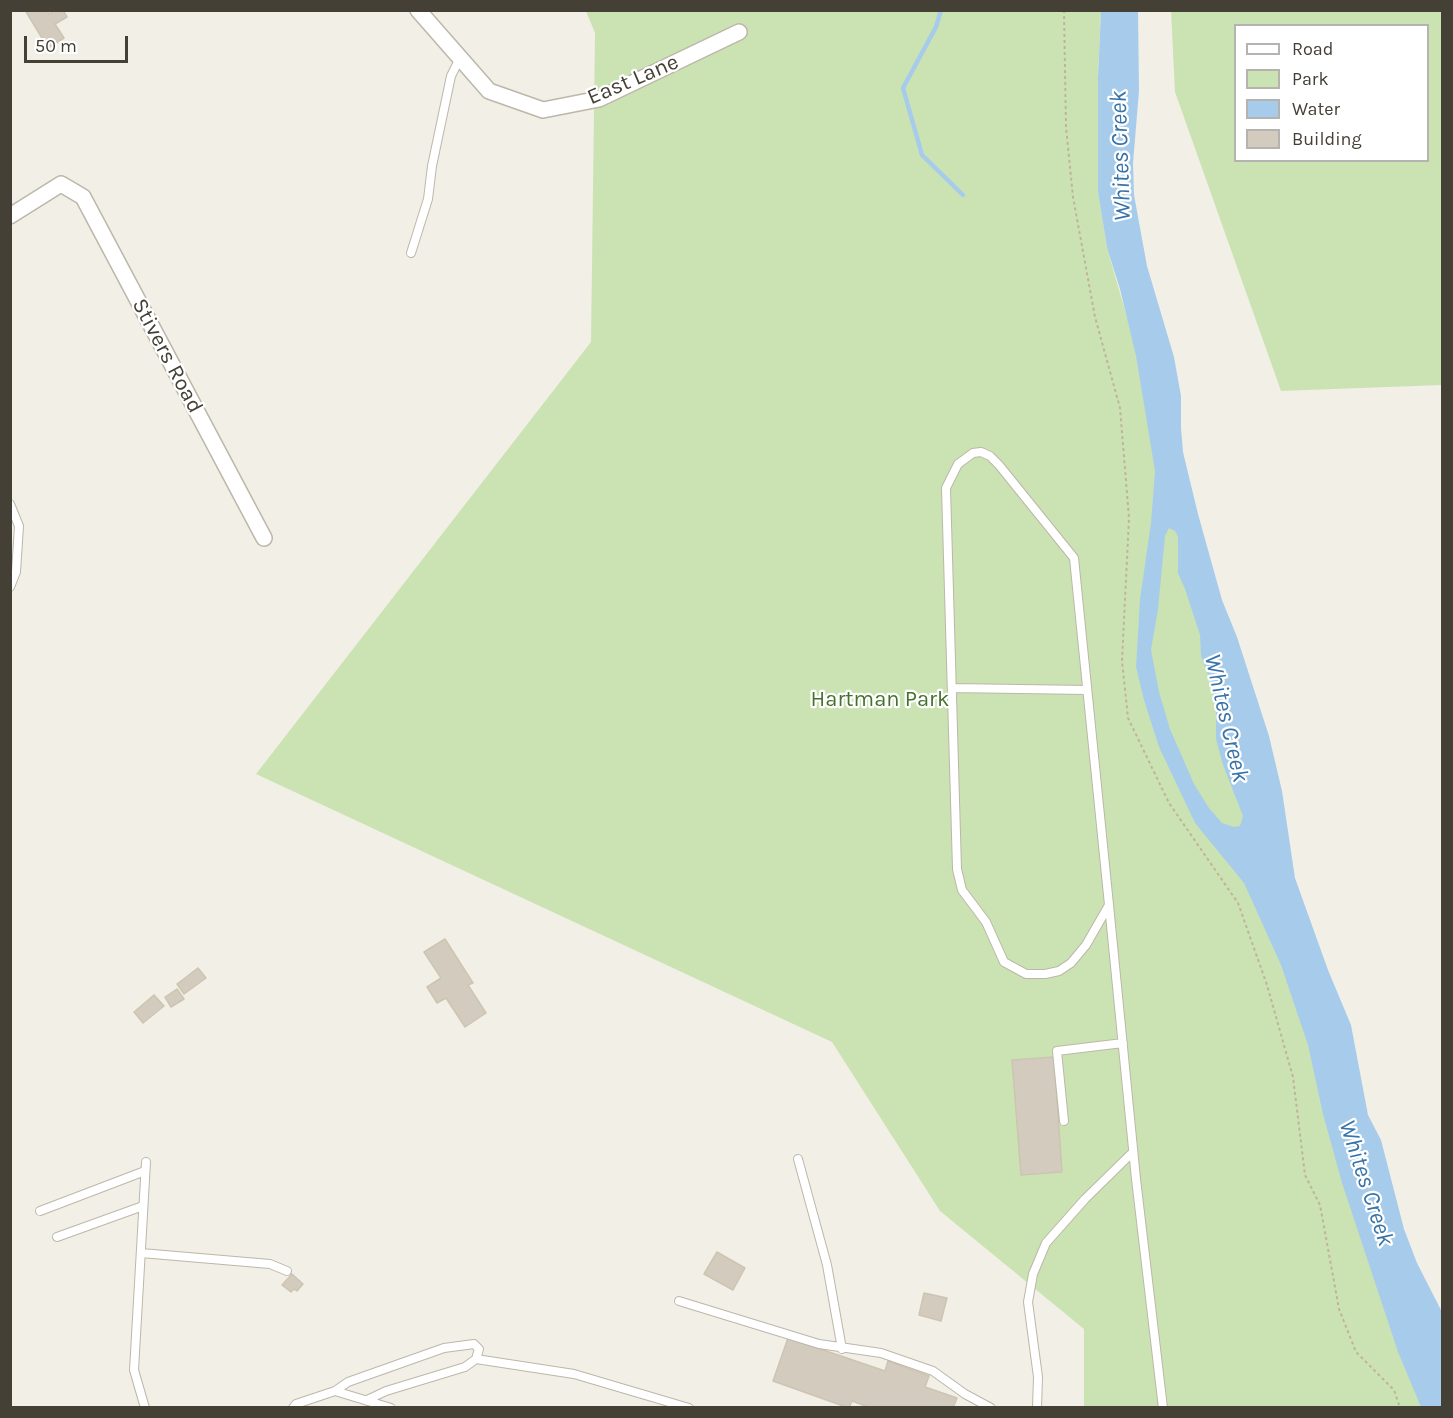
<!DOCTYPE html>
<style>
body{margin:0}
#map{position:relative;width:1453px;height:1418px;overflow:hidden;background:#f2efe7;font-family:Karla,sans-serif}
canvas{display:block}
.frame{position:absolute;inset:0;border:12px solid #454036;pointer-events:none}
.legend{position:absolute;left:1234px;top:24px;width:195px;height:138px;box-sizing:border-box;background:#fff;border:2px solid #b5b3af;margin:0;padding:8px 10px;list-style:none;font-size:18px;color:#454036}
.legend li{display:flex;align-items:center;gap:12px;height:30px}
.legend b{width:30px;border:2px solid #b5b3af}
.scale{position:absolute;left:24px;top:36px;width:104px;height:27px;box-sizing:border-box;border:3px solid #454036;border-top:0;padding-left:8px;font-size:18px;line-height:21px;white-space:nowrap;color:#454036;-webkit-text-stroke:4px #fff;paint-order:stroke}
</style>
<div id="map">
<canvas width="1453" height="1418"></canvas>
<div class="frame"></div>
<ul class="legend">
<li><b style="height:8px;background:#fff"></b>Road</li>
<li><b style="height:16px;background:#cbe3b3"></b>Park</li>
<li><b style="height:16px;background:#a7cceb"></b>Water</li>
<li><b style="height:16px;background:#d3cbbd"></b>Building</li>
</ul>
<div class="scale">50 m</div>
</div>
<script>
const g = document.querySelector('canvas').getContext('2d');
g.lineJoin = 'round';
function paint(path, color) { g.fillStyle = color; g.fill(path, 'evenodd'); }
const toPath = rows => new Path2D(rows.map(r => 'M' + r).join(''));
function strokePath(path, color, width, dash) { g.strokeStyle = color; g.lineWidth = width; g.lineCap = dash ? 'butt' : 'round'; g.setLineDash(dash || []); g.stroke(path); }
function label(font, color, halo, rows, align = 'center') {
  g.font = font + ' Karla,sans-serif'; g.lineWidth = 4.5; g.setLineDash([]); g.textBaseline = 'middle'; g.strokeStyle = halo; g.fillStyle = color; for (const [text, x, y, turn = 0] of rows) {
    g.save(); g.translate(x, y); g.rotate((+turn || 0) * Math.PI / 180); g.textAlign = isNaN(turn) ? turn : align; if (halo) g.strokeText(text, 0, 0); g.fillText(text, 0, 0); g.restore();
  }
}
paint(toPath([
 [586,11,1101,11,1098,77,1098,192,1107,248,1442,1407,1084,1407,1084,1329,940,1211,832,1042,256,774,591,342,595,33],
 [1171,11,1442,11,1442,385,1281,391,1175,92],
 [1236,26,1428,26,1428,160,1236,160]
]), '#cbe3b3');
paint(toPath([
 [1101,11,1138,11,1139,91,1133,163,1134,195,1147,266,1174,357,1181,396,1181,428,1183,452,1198,514,1222,600,1237,637,1269,736,1282,791,1295,878,1328,970,1351,1025,1368,1115,1381,1140,1404,1229,1417,1263,1442,1312,1442,1407,1421,1407,1398,1352,1342,1183,1323,1114,1308,1045,1281,965,1244,883,1195,823,1159,747,1144,700,1136,667,1140,599,1151,523,1155,471,1136,356,1120,289,1107,248,1098,192,1098,77],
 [1169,528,1175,531,1178,537,1178,573,1185,589,1200,635,1201,656,1210,680,1216,710,1216,739,1223,765,1243,816,1240,826,1234,827,1222,823,1209,808,1194,784,1170,729,1159,692,1151,650,1158,609,1165,536]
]), '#a7cceb');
strokePath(toPath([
 [941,10,936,27,903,88,922,155,963,195]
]), '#a7cceb', 4.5);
const building = toPath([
 [25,10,47,10,49,14,55,10,63,10,67,17,55,24,64,38,48,48,25,10],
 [445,939,473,983,468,985,486,1013,465,1027,446,998,437,1003,427,987,441,978,424,952,445,939],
 [198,968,206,978,184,994,177,984,198,968],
 [177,989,184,999,171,1007,165,997,177,989],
 [154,995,164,1006,143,1023,134,1012,154,995],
 [1054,1057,1062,1172,1021,1175,1012,1060,1054,1057],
 [717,1252,745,1268,733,1290,704,1274,717,1252],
 [292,1274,303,1284,297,1291,294,1289,291,1292,282,1285,292,1274],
 [924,1293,947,1298,941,1321,919,1315,924,1293],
 [788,1338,885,1371,888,1361,929,1376,925,1387,957,1398,953,1408,871,1408,852,1401,849,1408,773,1381,788,1338]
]);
paint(building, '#d3cbbd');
strokePath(building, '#cdc4b1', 1.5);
const service = toPath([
 [411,253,428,199,432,166,451,76,460,58],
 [10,504,19,526,16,572,10,587],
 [952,688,1087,690],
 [1109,905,1086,945,1071,963,1059,971,1045,974,1026,974,1004,962,986,922,962,890,957,869,946,488,958,464,973,453,981,452,990,456,999,465,1074,558,1109,905,1136,1179,1163,1408],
 [1064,1121,1057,1051,1123,1043],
 [798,1159,827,1265,842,1349],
 [40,1211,145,1171],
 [57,1237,143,1206],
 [141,1253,270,1264,287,1271],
 [679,1301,819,1344,881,1353,933,1371,965,1394,991,1408],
 [476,1359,574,1374,689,1408],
 [335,1391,348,1382,444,1348,474,1344,479,1349,476,1359,465,1367,386,1391,367,1400],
 [145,1408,134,1370,146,1162],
 [293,1408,296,1404,335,1391,391,1408],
 [1037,1408,1038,1377,1028,1302,1033,1274,1046,1243,1085,1199,1133,1152]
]);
const minor = toPath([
 [418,10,489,91,543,110,599,99,739,32],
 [10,216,61,184,83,197,264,538]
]);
strokePath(service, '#bdb7aa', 10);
strokePath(minor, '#bdb7aa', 18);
strokePath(toPath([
 [1064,10,1066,127,1073,197,1095,317,1120,408,1129,518,1122,661,1128,718,1169,803,1238,903,1267,985,1293,1077,1305,1175,1320,1205,1339,1309,1356,1352,1394,1390,1400,1408]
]), '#beb49c', 2, [3, 3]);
strokePath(service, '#fff', 8);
strokePath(minor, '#fff', 15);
label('22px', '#454036', '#fff', [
 ["East Lane",633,80,-23],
 ["Stivers Road",167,356,62]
]);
label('22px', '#44722e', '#fff', [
 ["Hartman Park",880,700]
]);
label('italic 24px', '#3873a8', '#fff', [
 ["Whites Creek",1121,156,-92],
 ["Whites Creek",1226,718,77],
 ["Whites Creek",1366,1183,72]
]);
</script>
